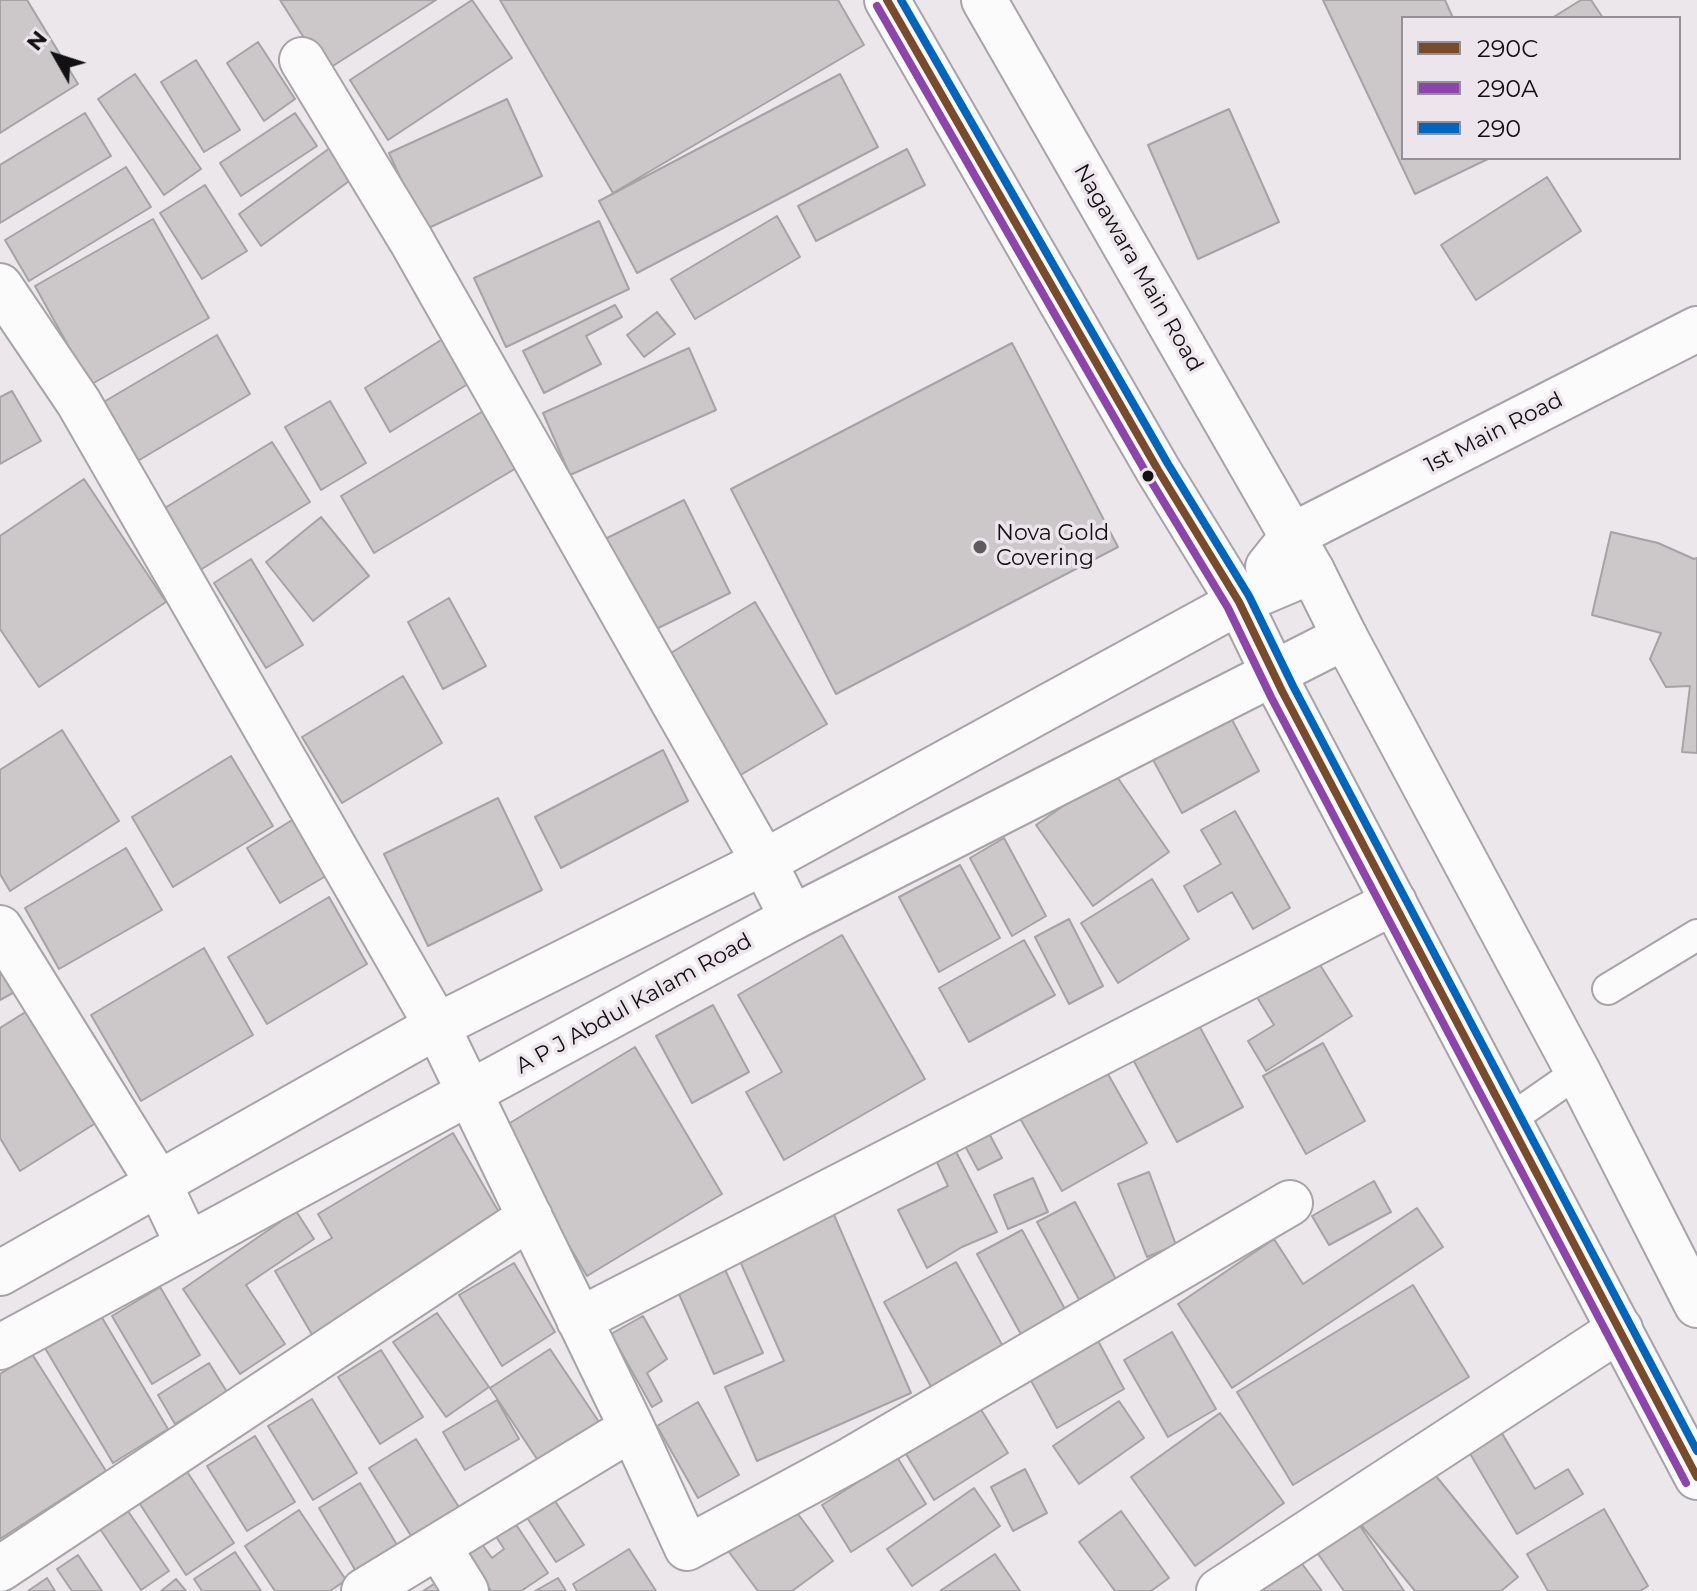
<!DOCTYPE html>
<style>
body{margin:0}
#map{position:relative;width:1697px;height:1591px;overflow:hidden;background:#ebe7eb;font-family:Montserrat,sans-serif}
canvas{display:block}
.legend{position:absolute;left:1401px;top:16px;width:280px;height:144px;box-sizing:border-box;background:#ede5ec;border:2px solid #959095;margin:0;padding:10px 14px;list-style:none;font-size:24px;color:#121012}
.legend li{display:flex;align-items:center;gap:16px;height:40px}
.legend b{width:40px;border:2px solid #959095}
.north{position:absolute;left:16px;top:16px;width:80px;height:80px;-webkit-text-stroke:6px #ede5ec;paint-order:stroke;rotate:309deg;font-size:22px;font-weight:700;line-height:32px;text-align:center;color:#121012}
.north::after{content:'';display:block;margin:auto;width:28px;height:36px;background:#121012;clip-path:polygon(50% 0,100% 100%,50% 72%,0 100%)}
</style>
<div id="map">
<canvas width="1697" height="1591"></canvas>
<ul class="legend">
<li><b style="height:10px;background:#7a4b2a"></b>290C</li>
<li><b style="height:10px;background:#8e44ad"></b>290A</li>
<li><b style="height:10px;background:#0065bd"></b>290</li>
</ul>
<div class="north">N</div>
</div>
<script>
const g = document.querySelector('canvas').getContext('2d');
g.lineJoin = 'round';
function paint(path, color) { g.fillStyle = color; g.fill(path, 'evenodd'); }
const toPath = rows => new Path2D(rows.map(r => 'M' + r).join(''));
function strokePath(path, color, width, dash) { g.strokeStyle = color; g.lineWidth = width; g.lineCap = dash ? 'butt' : 'round'; g.setLineDash(dash || []); g.stroke(path); }
function label(font, color, halo, rows, align = 'center') {
  g.font = font + ' Montserrat,sans-serif'; g.lineWidth = 7; g.setLineDash([]); g.textBaseline = 'middle'; g.strokeStyle = halo; g.fillStyle = color; for (const [text, x, y, turn = 0] of rows) {
    g.save(); g.translate(x, y); g.rotate((+turn || 0) * Math.PI / 180); g.textAlign = isNaN(turn) ? turn : align; if (halo) g.strokeText(text, 0, 0); g.fillText(text, 0, 0); g.restore();
  }
}
const building = toPath([
 [0,0,27,0,78,84,0,133,0,0],
 [280,0,436,0,325,71,280,0],
 [472,0,512,58,388,140,350,80,472,0],
 [500,0,838,0,864,45,613,193,500,0],
 [1323,0,1445,0,1453,18,1403,18,1403,158,1490,158,1415,194,1323,0],
 [1581,0,1591,0,1603,18,1552,18,1581,0],
 [258,42,295,99,264,121,227,63,258,42],
 [196,60,240,130,204,152,161,82,196,60],
 [135,74,201,169,164,195,98,99,135,74],
 [840,74,878,147,637,273,599,201,840,74],
 [507,99,542,176,424,230,389,153,507,99],
 [1229,109,1279,222,1198,259,1148,145,1229,109],
 [85,113,111,156,0,223,0,165,85,113],
 [295,113,317,146,241,196,220,163,295,113],
 [334,145,356,176,261,246,239,214,334,145],
 [907,149,925,185,816,241,798,206,907,149],
 [126,167,151,207,29,281,5,240,126,167],
 [1547,177,1581,231,1476,300,1441,245,1547,177],
 [205,185,247,251,202,279,160,213,205,185],
 [777,216,800,257,695,319,671,279,777,216],
 [153,219,209,318,90,385,35,286,153,219],
 [599,221,629,289,506,347,474,278,599,221],
 [615,305,622,317,586,336,601,364,544,393,523,351,615,305],
 [657,312,675,334,644,357,627,335,657,312],
 [217,335,250,394,136,462,102,403,217,335],
 [449,335,476,379,390,432,365,388,449,335],
 [1012,343,1118,547,836,694,731,489,1012,343],
 [689,348,716,410,570,475,543,413,689,348],
 [12,391,41,441,0,464,0,397,12,391],
 [330,401,366,463,321,490,285,427,330,401],
 [495,404,528,461,374,553,341,496,495,404],
 [272,442,310,502,197,572,160,511,272,442],
 [84,479,166,602,39,687,0,629,0,536,84,479],
 [684,500,730,593,648,633,603,540,684,500],
 [321,517,369,576,313,621,266,562,321,517],
 [1611,532,1658,543,1694,559,1697,558,1697,753,1682,752,1690,686,1666,687,1650,659,1661,633,1592,615,1611,532],
 [251,559,303,645,266,668,214,583,251,559],
 [449,598,486,666,443,689,408,622,449,598],
 [755,602,827,724,727,783,656,662,755,602],
 [403,676,442,743,342,803,302,737,403,676],
 [1230,716,1259,771,1182,813,1152,758,1230,716],
 [62,730,119,821,10,891,0,874,0,770,62,730],
 [663,750,688,801,561,868,535,817,663,750],
 [231,756,273,826,173,887,132,817,231,756],
 [1113,771,1169,852,1093,906,1036,825,1113,771],
 [498,798,542,890,428,946,384,854,498,798],
 [1235,811,1290,908,1253,929,1232,892,1198,912,1184,886,1221,864,1201,830,1235,811],
 [297,817,331,873,280,903,247,848,297,817],
 [1004,838,1046,916,1012,936,970,858,1004,838],
 [126,848,162,910,59,969,25,908,126,848],
 [960,865,1000,938,939,972,899,897,960,865],
 [1152,879,1189,939,1118,983,1081,923,1152,879],
 [329,897,367,964,267,1024,228,957,329,897],
 [1069,919,1103,986,1069,1004,1035,937,1069,919],
 [842,935,925,1079,784,1160,746,1092,782,1072,738,995,842,935],
 [1024,940,1055,995,969,1042,939,988,1024,940],
 [204,948,253,1035,141,1101,91,1015,204,948],
 [0,949,22,988,0,1000,0,949],
 [1315,957,1352,1016,1266,1071,1248,1041,1274,1025,1255,994,1315,957],
 [40,1003,110,1114,20,1171,0,1138,0,1028,40,1003],
 [713,1005,749,1072,692,1103,656,1036,713,1005],
 [1195,1018,1243,1107,1177,1142,1129,1052,1195,1018],
 [1323,1043,1365,1121,1306,1154,1263,1076,1323,1043],
 [635,1047,722,1194,587,1276,500,1129,635,1047],
 [1100,1060,1147,1143,1062,1191,1014,1108,1100,1060],
 [981,1118,1002,1158,978,1170,957,1131,981,1118],
 [453,1133,507,1226,314,1338,275,1271,332,1238,318,1214,453,1133],
 [947,1134,997,1232,962,1247,927,1268,898,1210,948,1186,928,1143,947,1134],
 [1149,1172,1176,1245,1147,1257,1118,1184,1149,1172],
 [1033,1178,1048,1212,1008,1229,994,1195,1033,1178],
 [1374,1181,1391,1212,1329,1245,1312,1216,1374,1181],
 [828,1201,911,1393,757,1461,725,1387,784,1361,732,1243,828,1201],
 [1075,1202,1119,1285,1082,1305,1037,1222,1075,1202],
 [1417,1208,1443,1247,1232,1388,1178,1304,1274,1239,1303,1284,1417,1208],
 [296,1211,314,1239,246,1285,285,1344,240,1374,183,1289,296,1211],
 [1022,1230,1067,1313,1023,1338,977,1254,1022,1230],
 [956,1262,1005,1350,933,1390,884,1302,956,1262],
 [514,1263,555,1332,502,1366,459,1295,514,1263],
 [722,1263,763,1353,714,1374,675,1285,722,1263],
 [1413,1285,1469,1377,1293,1485,1237,1392,1413,1285],
 [160,1287,200,1355,152,1384,112,1316,160,1287],
 [437,1313,489,1387,446,1417,393,1342,437,1313],
 [101,1316,168,1429,113,1463,45,1348,101,1316],
 [643,1316,667,1359,647,1373,662,1401,652,1407,611,1334,643,1316],
 [1172,1332,1216,1409,1168,1437,1124,1360,1172,1332],
 [1097,1339,1124,1389,1057,1428,1029,1377,1097,1339],
 [550,1349,599,1422,539,1462,490,1388,550,1349],
 [381,1350,423,1417,380,1444,338,1377,381,1350],
 [32,1354,106,1471,0,1539,0,1374,32,1354],
 [209,1363,227,1392,175,1424,158,1395,209,1363],
 [312,1399,357,1473,313,1500,268,1426,312,1399],
 [497,1400,519,1439,465,1470,443,1432,497,1400],
 [1119,1401,1144,1438,1079,1484,1053,1446,1119,1401],
 [698,1402,739,1475,698,1498,657,1426,698,1402],
 [980,1408,1008,1453,934,1500,906,1454,980,1408],
 [1220,1413,1284,1503,1195,1566,1131,1477,1220,1413],
 [1497,1425,1535,1489,1568,1469,1583,1494,1517,1534,1465,1445,1497,1425],
 [255,1436,295,1502,247,1531,207,1466,255,1436],
 [416,1439,460,1509,413,1539,369,1468,416,1439],
 [897,1457,926,1504,851,1552,822,1505,897,1457],
 [1427,1465,1518,1577,1501,1591,1415,1591,1358,1521,1427,1465],
 [184,1467,234,1543,186,1575,136,1498,184,1467],
 [1025,1469,1047,1513,1013,1531,991,1487,1025,1469],
 [360,1483,403,1555,361,1580,319,1508,360,1483],
 [974,1488,1000,1526,912,1586,887,1549,974,1488],
 [551,1495,584,1545,556,1562,524,1513,551,1495],
 [121,1501,169,1571,141,1590,94,1520,121,1501],
 [792,1506,833,1561,792,1591,758,1591,729,1552,792,1506],
 [1604,1509,1648,1586,1640,1591,1548,1591,1527,1554,1604,1509],
 [299,1510,346,1580,330,1591,275,1591,245,1546,299,1510],
 [1121,1511,1169,1578,1151,1591,1115,1591,1079,1542,1121,1511],
 [509,1514,548,1573,521,1591,491,1591,461,1545,476,1536,492,1558,504,1549,490,1527,509,1514],
 [1358,1523,1404,1591,1344,1591,1316,1551,1358,1523],
 [629,1549,656,1591,577,1591,573,1584,629,1549],
 [235,1552,261,1591,202,1591,194,1579,235,1552],
 [995,1554,1020,1591,940,1591,995,1554],
 [78,1555,102,1591,72,1591,57,1569,78,1555],
 [1300,1561,1322,1591,1261,1591,1300,1561],
 [47,1578,55,1591,28,1591,47,1578],
 [558,1578,566,1591,535,1591,558,1578],
 [176,1579,186,1591,161,1591,176,1579],
 [440,1580,447,1591,423,1591,440,1580]
]);
paint(building, '#ccc8ca');
strokePath(building, '#a6a2a5', 2);
const service = toPath([
 [1608,989,1697,935],
 [1509,1120,1578,1072]
]);
const minor = toPath([
 [302,60,411,240,764,862,792,918],
 [0,286,79,403,437,1026,632,1428,687,1548,852,1459,1290,1203],
 [0,928,159,1184,188,1245],
 [579,1320,1394,902],
 [438,1546,466,1591],
 [0,1569,530,1217],
 [364,1591,632,1428],
 [1219,1591,1620,1329]
]);
const tertiary = toPath([
 [1268,567,1292,537,1303,530,1697,329],
 [0,1273,437,1026,764,862,1239,602,1312,571],
 [0,1347,792,918,1345,637]
]);
const secondary = toPath([
 [887,0,1158,470,1239,602,1282,691,1697,1477],
 [984,0,1312,571,1345,637,1578,1072,1697,1305]
]);
strokePath(service, '#a7a4a7', 34);
strokePath(minor, '#a7a4a7', 48);
strokePath(tertiary, '#a7a4a7', 48);
strokePath(secondary, '#a7a4a7', 48);
strokePath(service, '#fcfbfc', 30);
strokePath(minor, '#fcfbfc', 44);
strokePath(tertiary, '#fcfbfc', 44);
strokePath(secondary, '#fcfbfc', 44);
strokePath(toPath([
 [887,0,1158,470,1239,602,1282,691,1697,1477]
]), '#7a4b2a', 8);
strokePath(toPath([
 [877,6,1148,476,1228,608,1271,697,1686,1483]
]), '#8e44ad', 8);
strokePath(toPath([
 [901,0,1168,464,1249,596,1293,686,1697,1451]
]), '#0065bd', 8);
for (const [x, y, r, color] of [
 [1148,476,7,"#121012"],
 [980,547,8,"#5e5b5e"]
]) { const dot = new Path2D(); dot.arc(x, y, r, 0, 2 * Math.PI); g.fillStyle = color; g.fill(dot); strokePath(dot, '#ede5ec', 3); }
label('22px', '#121012', '#ede5ec', [
 ["Nagawara Main Road",1138,268,60],
 ["1st Main Road",1494,433,-27],
 ["A P J Abdul Kalam Road",634,1004,-29]
]);
label('22px', '#121012', '#ede5ec', [
 ["Nova Gold",996,534],
 ["Covering",996,559]
], 'left');
</script>
